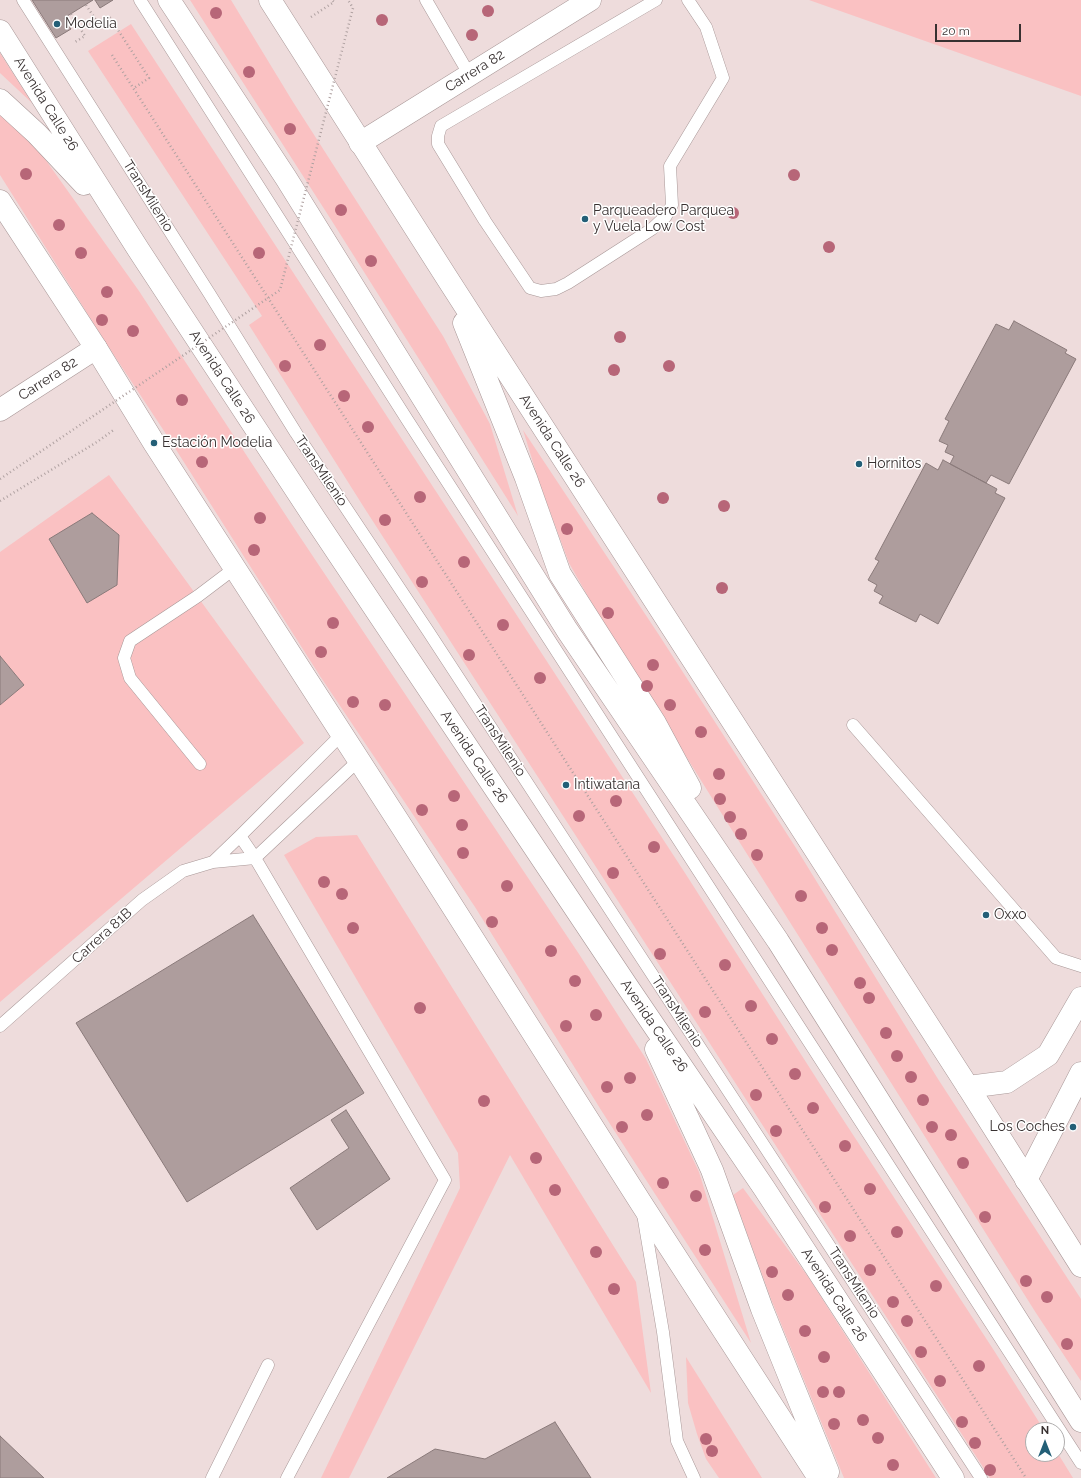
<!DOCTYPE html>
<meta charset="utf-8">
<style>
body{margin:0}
#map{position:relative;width:1081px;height:1478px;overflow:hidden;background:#eedcdc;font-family:Raleway,sans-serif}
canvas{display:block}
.north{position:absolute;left:1025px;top:1422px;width:40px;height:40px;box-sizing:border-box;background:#fff;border:1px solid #afadad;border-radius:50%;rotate:0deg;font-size:11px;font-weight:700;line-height:16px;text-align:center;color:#383131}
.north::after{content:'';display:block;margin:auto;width:14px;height:18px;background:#235f77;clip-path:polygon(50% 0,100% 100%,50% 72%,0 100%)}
.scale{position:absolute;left:935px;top:24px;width:86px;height:18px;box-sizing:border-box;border:2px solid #383131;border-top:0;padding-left:5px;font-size:12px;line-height:14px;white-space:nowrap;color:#383131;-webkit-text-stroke:3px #fff;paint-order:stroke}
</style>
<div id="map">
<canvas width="1081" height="1478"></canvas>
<div class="north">N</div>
<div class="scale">20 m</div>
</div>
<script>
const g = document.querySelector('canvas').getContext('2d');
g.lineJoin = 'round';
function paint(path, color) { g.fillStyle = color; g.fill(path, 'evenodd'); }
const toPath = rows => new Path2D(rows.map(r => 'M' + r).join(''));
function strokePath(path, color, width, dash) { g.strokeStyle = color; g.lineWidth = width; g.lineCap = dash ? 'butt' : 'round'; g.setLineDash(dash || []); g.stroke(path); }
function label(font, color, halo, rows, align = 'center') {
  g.font = font + ' Raleway,sans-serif'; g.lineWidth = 3; g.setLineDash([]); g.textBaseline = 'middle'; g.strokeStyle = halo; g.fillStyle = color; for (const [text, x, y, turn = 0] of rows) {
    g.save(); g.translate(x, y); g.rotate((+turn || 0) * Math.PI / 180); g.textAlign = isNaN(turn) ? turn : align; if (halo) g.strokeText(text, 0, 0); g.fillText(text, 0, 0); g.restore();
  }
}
paint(toPath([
 [190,0,231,0,293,102,443,336,490,424,518,516,330,218],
 [809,0,1081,0,1081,96],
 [131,24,685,873,827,1095,993,1349,1044,1430,1033,1430,1033,1454,1057,1454,1057,1452,1073,1478,990,1478,887,1318,365,509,249,325,262,316,88,51],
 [0,53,32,103,0,73],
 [0,114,35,145,139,291,298,534,579,954,646,1059,699,1172,751,1343,601,1110,475,907,320,676,166,434,104,340,0,175],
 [523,430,659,635,796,848,938,1079,1081,1299,1081,1381,1036,1313,730,827,603,623,569,563,540,485],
 [109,475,304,743,0,1002,0,705,24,685,0,656,0,552],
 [357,835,636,1282,651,1393,510,1155,349,1478,321,1478,460,1188,458,1153,284,855,316,837],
 [743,1188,809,1278,936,1478,844,1478,771,1299,733,1195],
 [686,1357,762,1478,719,1478,706,1459,697,1434,688,1403]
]), '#fac1c2');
const building = toPath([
 [32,0,93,0,64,18,71,29,56,38,32,0],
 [95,0,113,0,100,8,95,0],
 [1014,321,1067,350,1065,353,1076,359,1009,484,991,475,986,483,950,464,954,456,945,452,948,445,939,441,949,421,945,419,996,324,1009,330,1014,321],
 [943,460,997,489,995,493,1005,498,938,624,920,614,916,622,879,603,883,596,874,591,877,585,868,580,879,561,875,559,926,463,938,470,943,460],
 [92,513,119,535,117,585,87,603,49,539,92,513],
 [0,656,24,685,0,705,0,656],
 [253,915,364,1093,187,1202,76,1023,253,915],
 [346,1110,390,1179,317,1230,290,1188,349,1148,331,1120,346,1110],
 [555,1422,591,1478,387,1478,435,1449,485,1459,555,1422],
 [0,1436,44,1478,0,1478,0,1436]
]);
paint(building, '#ae9d9d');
strokePath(building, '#8a7a7a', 1);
const lane = toPath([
 [23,0,209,293,296,433,428,631,981,1478],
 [140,0,408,421,1081,1463],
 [426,0,469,74],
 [656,0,441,126,438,136,438,144,485,221,530,288,541,291,556,289,568,283,652,229,666,216,672,205,670,166,723,78,706,27,688,0],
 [853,725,1056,958,1081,966],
 [200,764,130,678,124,658,130,641,198,596,235,568],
 [240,836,255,858,445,1180,287,1478],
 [213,862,240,836,342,734],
 [0,1026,142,900,183,871,213,862,255,858,359,760],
 [643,1214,663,1332,677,1441,694,1478],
 [212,1478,268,1365]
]);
const street = toPath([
 [968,1087,1007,1082,1048,1055,1081,998],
 [1026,1180,1081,1073]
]);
const secondary = toPath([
 [360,143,590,0],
 [0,410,96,348]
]);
const primary = toPath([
 [169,0,286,178,567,630,778,941,1081,1421],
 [270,0,447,278,968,1087,1081,1266],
 [0,31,138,249,315,519,627,986,764,1188,953,1478],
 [0,100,37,134,84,184],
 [0,201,96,348,154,443,402,827,641,1203,819,1478],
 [464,323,526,478,560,574,655,723,690,788],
 [656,1049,712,1170,762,1309,828,1472]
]);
strokePath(lane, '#a89797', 13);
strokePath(street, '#a89797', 23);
strokePath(secondary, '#a89797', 23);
strokePath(primary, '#a89797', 23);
strokePath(toPath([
 [86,5,98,23,109,16,149,78,134,88],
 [71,14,85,36,75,42],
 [311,17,334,2,332,0],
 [112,55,1026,1478],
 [0,501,97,442,115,429]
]), '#afa1a1', 2.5, [1, 3]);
strokePath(lane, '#fff', 12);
strokePath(street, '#fff', 22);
strokePath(secondary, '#fff', 22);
strokePath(primary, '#fff', 22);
strokePath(toPath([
 [0,479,280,290,353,8,348,0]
]), '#afa1a1', 2.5, [1, 3]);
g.fillStyle = '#b76678';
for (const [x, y] of [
 [488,11],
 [216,13],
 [382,20],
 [472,35],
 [249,72],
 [290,129],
 [26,174],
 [794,175],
 [341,210],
 [733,213],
 [59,225],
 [829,247],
 [81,253],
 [259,253],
 [371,261],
 [107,292],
 [102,320],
 [133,331],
 [620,337],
 [320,345],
 [285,366],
 [669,366],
 [614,370],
 [344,396],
 [182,400],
 [368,427],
 [202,462],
 [420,497],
 [663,498],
 [724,506],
 [260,518],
 [385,520],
 [567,529],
 [254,550],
 [464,562],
 [422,582],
 [722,588],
 [608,613],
 [333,623],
 [503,625],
 [321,652],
 [469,655],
 [653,665],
 [540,678],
 [647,686],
 [353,702],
 [385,705],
 [670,705],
 [701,732],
 [719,774],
 [454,796],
 [720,799],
 [616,801],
 [422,810],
 [579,816],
 [730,817],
 [462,825],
 [741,834],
 [654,847],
 [463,853],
 [757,855],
 [613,873],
 [324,882],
 [507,886],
 [342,894],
 [801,896],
 [492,922],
 [353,928],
 [822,928],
 [832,950],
 [551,951],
 [660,954],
 [725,965],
 [575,981],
 [860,983],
 [869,998],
 [751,1006],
 [420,1008],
 [705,1012],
 [596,1015],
 [566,1026],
 [886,1033],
 [772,1039],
 [897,1056],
 [795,1074],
 [911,1077],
 [630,1078],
 [607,1087],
 [756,1095],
 [923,1100],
 [484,1101],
 [813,1108],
 [647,1115],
 [622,1127],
 [932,1127],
 [776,1131],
 [951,1135],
 [845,1146],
 [536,1158],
 [963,1163],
 [663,1183],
 [870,1189],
 [555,1190],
 [696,1196],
 [825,1207],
 [985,1217],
 [897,1232],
 [850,1236],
 [705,1250],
 [596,1252],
 [870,1270],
 [772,1272],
 [1026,1281],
 [936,1286],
 [614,1289],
 [788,1295],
 [1047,1297],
 [893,1302],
 [907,1321],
 [805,1331],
 [1067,1344],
 [921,1352],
 [824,1357],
 [979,1366],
 [940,1381],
 [823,1392],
 [839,1392],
 [863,1420],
 [962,1422],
 [834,1424],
 [878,1438],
 [706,1439],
 [975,1443],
 [712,1451],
 [893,1465],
 [990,1470]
]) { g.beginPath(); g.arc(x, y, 6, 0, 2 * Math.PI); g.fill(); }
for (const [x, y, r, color] of [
 [57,24,4,"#235f77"],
 [585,219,4,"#235f77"],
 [154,443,4,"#235f77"],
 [859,464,4,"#235f77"],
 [566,785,4,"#235f77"],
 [986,915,4,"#235f77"],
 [1073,1127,4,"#235f77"]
]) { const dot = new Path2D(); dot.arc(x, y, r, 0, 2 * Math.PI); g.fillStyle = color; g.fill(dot); strokePath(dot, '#fff', 1.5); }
label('14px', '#383131', '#fff', [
 ["Modelia",65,24],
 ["Parqueadero Parquea",593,211],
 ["y Vuela Low Cost",593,227],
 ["Estación Modelia",162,443],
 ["Hornitos",867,464],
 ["Intiwatana",574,785],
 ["Oxxo",994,915],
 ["Los Coches",1065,1127,"right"]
], 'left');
label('14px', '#383131', '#fff', [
 ["Carrera 82",475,71,-32],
 ["Avenida Calle 26",46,104,58],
 ["TransMilenio",148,196,58],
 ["Avenida Calle 26",222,377,57],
 ["Carrera 82",48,379,-33],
 ["Avenida Calle 26",552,441,57],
 ["TransMilenio",321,471,56],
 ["TransMilenio",500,741,57],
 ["Avenida Calle 26",474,757,56],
 ["Carrera 81B",102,936,-42],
 ["TransMilenio",677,1012,57],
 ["Avenida Calle 26",654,1026,56],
 ["TransMilenio",854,1283,57],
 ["Avenida Calle 26",834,1295,57]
]);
</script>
